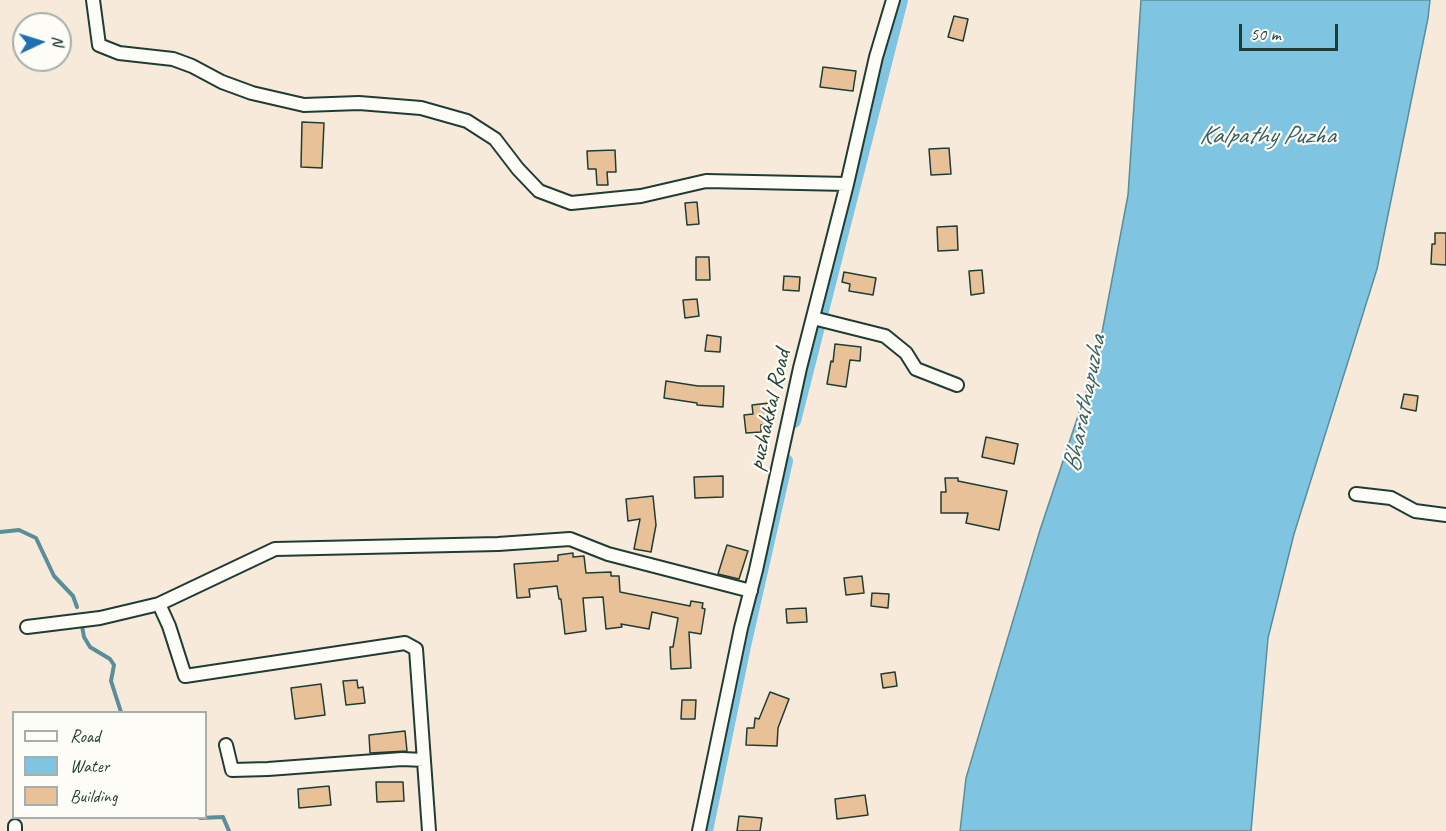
<!DOCTYPE html>
<style>
body{margin:0}
#map{position:relative;width:1446px;height:831px;overflow:hidden;background:#f7eada;font-family:Caveat,sans-serif}
canvas{display:block}
.legend{position:absolute;left:12px;top:711px;width:195px;height:108px;box-sizing:border-box;background:#fdfcf7;border:2px solid #a4b0a9;margin:0;padding:8px 10px;list-style:none;font-size:18px;color:#1f3d34}
.legend li{display:flex;align-items:center;gap:12px;height:30px}
.legend b{width:30px;border:2px solid #a4b0a9}
.north{position:absolute;left:12px;top:12px;width:60px;height:60px;box-sizing:border-box;background:#fdfcf7;border:2px solid #a4b0a9;border-radius:50%;rotate:86deg;font-size:16px;font-weight:700;line-height:24px;text-align:center;color:#1f3d34}
.north::after{content:'';display:block;margin:auto;width:21px;height:27px;background:#1f6fb2;clip-path:polygon(50% 0,100% 100%,50% 72%,0 100%)}
.scale{position:absolute;left:1239px;top:24px;width:99px;height:27px;box-sizing:border-box;border:3px solid #1f3d34;border-top:0;padding-left:8px;font-size:18px;line-height:21px;white-space:nowrap;color:#1f3d34;-webkit-text-stroke:4px #fdfcf7;paint-order:stroke}
</style>
<div id="map">
<canvas width="1446" height="831"></canvas>
<ul class="legend">
<li><b style="height:8px;background:#fdfcf7"></b>Road</li>
<li><b style="height:16px;background:#7fc4e0"></b>Water</li>
<li><b style="height:16px;background:#e8c198"></b>Building</li>
</ul>
<div class="north">N</div>
<div class="scale">50 m</div>
</div>
<script>
const g = document.querySelector('canvas').getContext('2d');
g.lineJoin = 'round';
function paint(path, color) { g.fillStyle = color; g.fill(path, 'evenodd'); }
const toPath = rows => new Path2D(rows.map(r => 'M' + r).join(''));
function strokePath(path, color, width, dash) { g.strokeStyle = color; g.lineWidth = width; g.lineCap = dash ? 'butt' : 'round'; g.setLineDash(dash || []); g.stroke(path); }
function label(font, color, halo, rows, align = 'center') {
  g.font = font + ' Caveat,sans-serif'; g.lineWidth = 4.5; g.setLineDash([]); g.textBaseline = 'middle'; g.strokeStyle = halo; g.fillStyle = color; for (const [text, x, y, turn = 0] of rows) {
    g.save(); g.translate(x, y); g.rotate((+turn || 0) * Math.PI / 180); g.textAlign = isNaN(turn) ? turn : align; if (halo) g.strokeText(text, 0, 0); g.fillText(text, 0, 0); g.restore();
  }
}
const water = toPath([
 [1141,0,1430,0,1428,18,1377,269,1294,534,1268,638,1251,831,960,831,966,778,1040,530,1097,359,1128,195,1141,0]
]);
paint(water, '#7fc4e0');
strokePath(water, '#598e9b', 1.5);
strokePath(toPath([
 [0,532,19,530,36,538,54,576,73,596,77,607],
 [82,626,84,637,90,647,110,659,114,665,111,681,121,712],
 [200,818,223,817,229,831]
]), '#598e9b', 4);
strokePath(toPath([
 [794,421,901,0],
 [706,831,744,646,786,461]
]), '#7fc4e0', 14);
const building = toPath([
 [954,16,968,19,963,41,948,37,954,16],
 [823,67,856,71,853,91,820,87,823,67],
 [302,122,324,123,322,168,301,167,302,122],
 [949,148,951,174,931,175,929,149,949,148],
 [615,150,616,172,607,172,608,185,597,185,596,169,588,169,587,151,615,150],
 [697,202,699,224,687,225,685,203,697,202],
 [957,226,958,250,938,251,937,227,957,226],
 [1435,233,1446,233,1446,265,1431,264,1432,244,1435,244,1435,233],
 [696,257,709,257,710,280,696,280,696,257],
 [982,270,984,293,971,295,969,271,982,270],
 [844,272,876,278,873,295,849,291,850,284,842,282,844,272],
 [784,276,800,277,799,291,783,290,784,276],
 [697,299,699,316,685,318,683,300,697,299],
 [707,335,721,337,720,352,705,351,707,335],
 [835,344,861,347,860,361,850,360,846,387,827,384,831,361,833,362,835,344],
 [666,381,698,386,724,386,723,407,697,405,697,403,664,398,666,381],
 [1404,394,1418,396,1416,411,1401,408,1404,394],
 [769,403,771,424,761,425,761,432,746,433,744,415,753,414,752,405,769,403],
 [986,437,1018,444,1014,464,982,457,986,437],
 [723,476,723,497,695,498,694,477,723,476],
 [945,478,958,478,958,481,1007,491,999,530,966,523,968,513,941,513,941,492,946,492,945,478],
 [653,496,656,525,651,552,634,549,640,519,628,521,626,499,653,496],
 [727,545,748,551,739,579,718,574,727,545],
 [573,553,573,557,584,556,586,573,611,572,611,576,619,576,620,592,690,606,691,601,703,603,702,608,705,609,701,634,689,632,691,668,671,669,670,647,673,647,678,618,652,612,649,629,621,624,622,627,606,629,603,597,583,598,586,631,565,634,561,599,559,599,557,586,529,589,530,597,517,598,514,564,558,561,558,555,573,553],
 [862,576,864,593,846,595,844,578,862,576],
 [872,593,889,594,888,608,871,606,872,593],
 [806,608,807,622,787,623,786,609,806,608],
 [895,672,897,686,883,688,881,674,895,672],
 [357,680,358,688,363,687,365,703,346,705,343,681,357,680],
 [321,684,325,715,295,719,291,688,321,684],
 [770,692,789,699,778,728,777,746,746,745,747,728,754,728,755,718,759,719,770,692],
 [682,700,696,700,695,719,681,719,682,700],
 [405,731,407,751,370,753,369,735,405,731],
 [376,782,403,782,404,801,377,802,376,782],
 [329,786,331,805,299,808,298,789,329,786],
 [865,795,868,815,837,819,835,799,865,795],
 [739,816,762,818,760,831,737,831,739,816]
]);
paint(building, '#e8c198');
strokePath(building, '#1f3d34', 1.5);
const street = toPath([
 [93,0,99,45,119,53,173,59,192,66,222,82,252,93,304,105,359,103,421,108,467,121,495,139,518,169,539,191,571,203,641,196,706,181,847,184],
 [813,318,885,336,906,353,916,369,957,385],
 [1356,494,1391,498,1415,511,1446,515],
 [159,604,275,549,498,544,570,539,608,554,751,591],
 [27,627,100,618,159,604,169,626,185,676,405,643,416,649,429,831],
 [226,745,232,770,268,769,402,759,424,760],
 [15,826,15,831],
 [699,831,741,628,756,570,800,368,847,184,876,57,893,0]
]);
strokePath(street, '#1f3d34', 16);
strokePath(street, '#fdfcf7', 12);
label('24px', '#1f3d34', '#fdfcf7', [
 ["puzhakkal Road",770,410,-77]
]);
label('italic 26px', '#375f5f', '#fdfcf7', [
 ["Kalpathy Puzha",1267,136],
 ["Bharathapuzha",1085,404,-79]
]);
</script>
